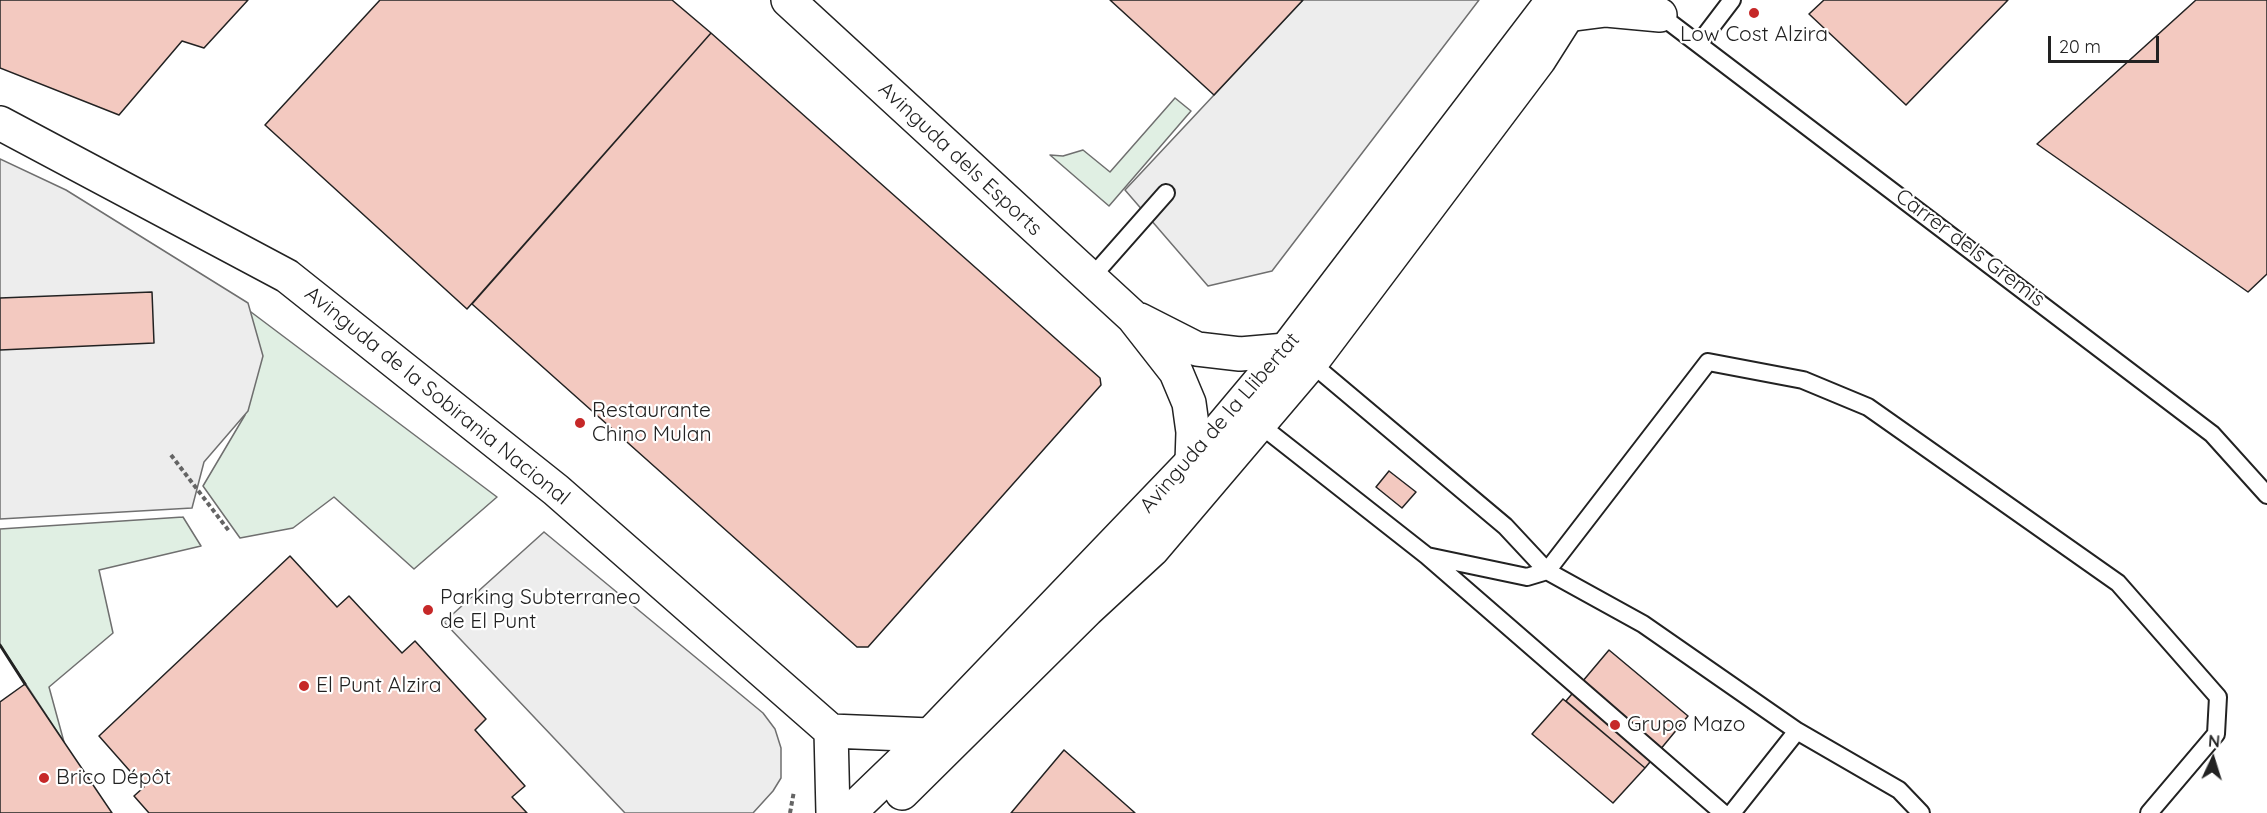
<!DOCTYPE html>
<meta charset="utf-8">
<style>
body{margin:0}
#map{position:relative;width:2267px;height:813px;overflow:hidden;background:#fff;font-family:Quicksand,sans-serif}
canvas{display:block}
.north{position:absolute;left:2183px;top:729px;width:60px;height:60px;-webkit-text-stroke:4px #fff;paint-order:stroke;rotate:4deg;font-size:16px;font-weight:700;line-height:24px;text-align:center;color:#222}
.north::after{content:'';display:block;margin:auto;width:21px;height:27px;background:#222;clip-path:polygon(50% 0,100% 100%,50% 72%,0 100%)}
.scale{position:absolute;left:2048px;top:36px;width:111px;height:27px;box-sizing:border-box;border:3px solid #222;border-top:0;padding-left:8px;font-size:18px;line-height:21px;white-space:nowrap;color:#222;-webkit-text-stroke:4px #fff;paint-order:stroke}
</style>
<div id="map">
<canvas width="2267" height="813"></canvas>
<div class="north">N</div>
<div class="scale">20 m</div>
</div>
<script>
const g = document.querySelector('canvas').getContext('2d');
g.lineJoin = 'round';
function paint(path, color) { g.fillStyle = color; g.fill(path, 'evenodd'); }
const toPath = rows => new Path2D(rows.map(r => 'M' + r).join(''));
function strokePath(path, color, width, dash) { g.strokeStyle = color; g.lineWidth = width; g.lineCap = dash ? 'butt' : 'round'; g.setLineDash(dash || []); g.stroke(path); }
function label(font, color, halo, rows, align = 'center') {
  g.font = font + ' Quicksand,sans-serif'; g.lineWidth = 4.5; g.setLineDash([]); g.textBaseline = 'middle'; g.strokeStyle = halo; g.fillStyle = color; for (const [text, x, y, turn = 0] of rows) {
    g.save(); g.translate(x, y); g.rotate((+turn || 0) * Math.PI / 180); g.textAlign = isNaN(turn) ? turn : align; if (halo) g.strokeText(text, 0, 0); g.fillText(text, 0, 0); g.restore();
  }
}
const green = toPath([
 [1175,98,1191,111,1109,206,1050,155,1063,156,1083,150,1110,172,1175,98],
 [238,311,251,312,497,497,414,569,334,497,293,528,240,538,203,486,245,415,238,311],
 [183,517,201,546,99,570,113,633,49,687,64,742,0,645,0,529,183,517]
]);
paint(green, '#e0efe3');
strokePath(green, '#6f6f6f', 1.5);
const parking = toPath([
 [1303,0,1479,0,1272,271,1208,286,1125,190,1303,0],
 [0,159,66,190,248,303,263,356,248,411,204,462,192,508,0,519,0,159],
 [544,532,763,713,775,729,781,748,781,778,773,791,753,813,625,813,444,622,544,532]
]);
paint(parking, '#ededed');
strokePath(parking, '#6f6f6f', 1.5);
const building = toPath([
 [0,0,248,0,204,48,182,41,119,115,0,68,0,0],
 [380,0,672,0,711,33,467,309,265,125,380,0],
 [1110,0,1303,0,1214,95,1110,0],
 [1824,0,2008,0,1906,105,1809,14,1824,0],
 [2196,0,2267,0,2267,274,2248,292,2037,144,2196,0],
 [711,33,1100,378,1101,385,868,647,857,647,472,304,711,33],
 [152,292,154,343,0,350,0,298,152,292],
 [1389,471,1416,492,1402,508,1376,487,1389,471],
 [290,556,337,607,349,596,402,653,415,641,486,719,475,730,525,786,512,797,527,813,149,813,134,796,144,787,99,736,290,556],
 [1609,650,1688,716,1645,768,1566,701,1609,650],
 [25,684,64,742,112,813,0,813,0,702,25,684],
 [1563,699,1645,768,1613,803,1532,734,1563,699],
 [1064,750,1134,812,1135,813,1011,813,1064,750]
]);
paint(building, '#f3c9c0');
strokePath(building, '#222', 1.5);
const lane = toPath([
 [1660,15,2212,434,2267,495],
 [1700,42,1732,0],
 [1090,279,1166,193],
 [1311,363,1505,526,1547,571,1643,624,1797,731,1732,813],
 [1259,424,1427,556,1723,813],
 [1427,556,1527,577,1547,571,1708,362,1803,380,1868,407,2118,583,2218,697,2216,734,2149,813],
 [1797,731,1899,790,1921,813]
]);
const street = toPath([
 [788,0,1133,317,1176,372,1189,403,1193,432,1192,462],
 [1567,15,1606,10,1660,15],
 [0,123,287,276,556,490,831,731,930,735],
 [1140,320,1197,349,1240,354,1286,350],
 [831,731,833,813]
]);
const secondary = toPath([
 [902,793,1087,610,1152,550,1311,363,1539,60,1565,19],
 [849,813,930,735,1192,462,1286,350,1553,0]
]);
strokePath(lane, '#222', 20);
strokePath(street, '#222', 36);
strokePath(secondary, '#222', 36);
strokePath(toPath([
 [171,455,229,531],
 [790,813,794,791]
]), '#646464', 4, [4.5, 3]);
strokePath(lane, '#fff', 16);
strokePath(street, '#fff', 33);
strokePath(secondary, '#fff', 33);
strokePath(toPath([
 [0,645,25,684]
]), '#222', 3);
for (const [x, y, r, color] of [
 [1754,13,6,"#c62828"],
 [580,423,6,"#c62828"],
 [428,610,6,"#c62828"],
 [304,686,6,"#c62828"],
 [1615,725,6,"#c62828"],
 [44,778,6,"#c62828"]
]) { const dot = new Path2D(); dot.arc(x, y, r, 0, 2 * Math.PI); g.fillStyle = color; g.fill(dot); strokePath(dot, '#fff', 2); }
label('21px', '#222', '#fff', [
 ["Low Cost Alzira",1754,35,"center"],
 ["Restaurante",592,411],
 ["Chino Mulan",592,435],
 ["Parking Subterraneo",440,598],
 ["de El Punt",440,622],
 ["El Punt Alzira",316,686],
 ["Grupo Mazo",1627,725],
 ["Brico Dépôt",56,778]
], 'left');
label('21px', '#222', '#fff', [
 ["Avinguda dels Esports",960,159,43],
 ["Carrer dels Gremis",1970,248,37],
 ["Avinguda de la Sobirania Nacional",437,396,39],
 ["Avinguda de la Llibertat",1220,423,-49]
]);
</script>
